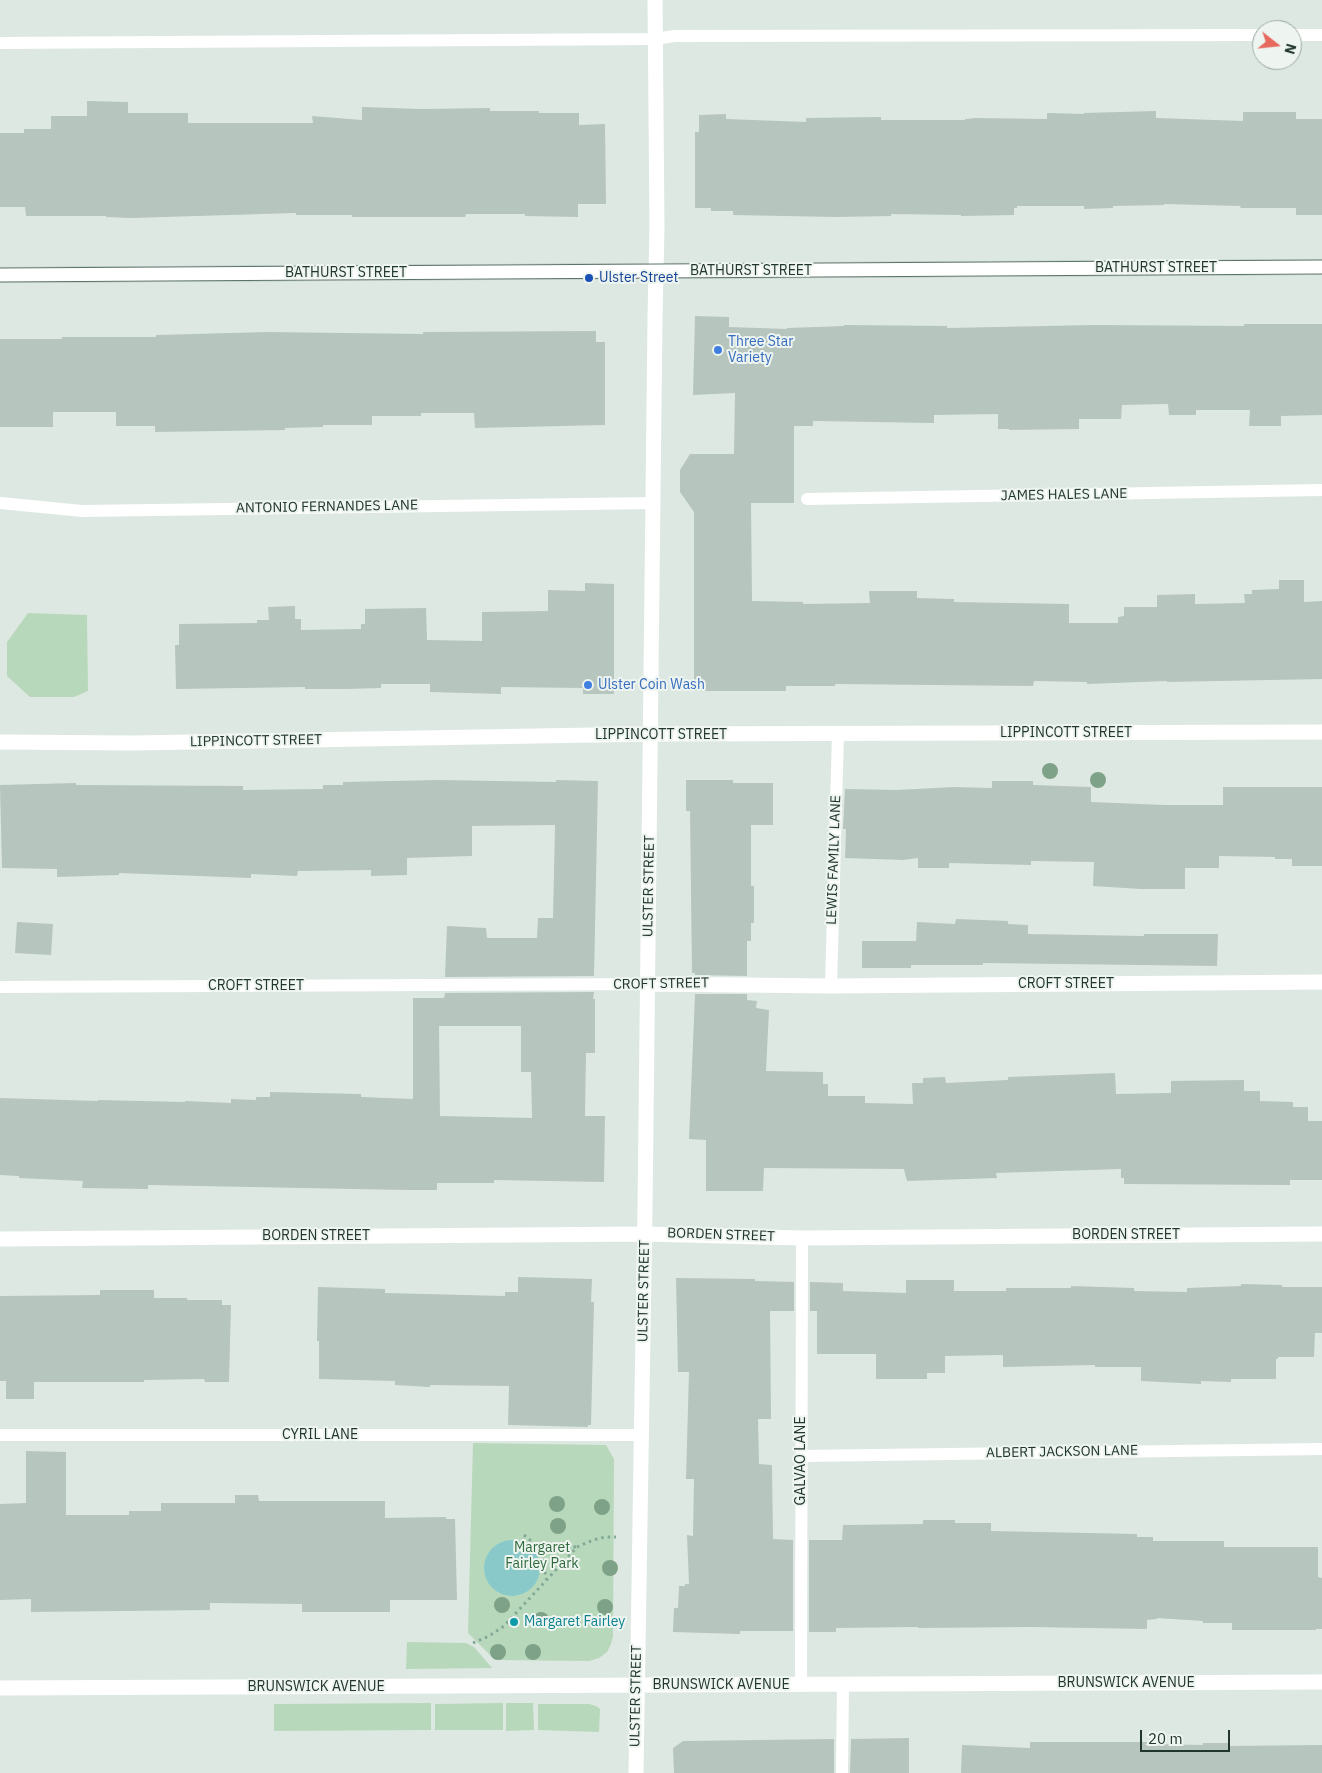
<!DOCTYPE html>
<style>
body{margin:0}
#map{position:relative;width:1322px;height:1773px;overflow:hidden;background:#dee8e2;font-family:"IBM Plex Sans",sans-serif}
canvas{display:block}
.north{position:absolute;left:1252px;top:20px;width:50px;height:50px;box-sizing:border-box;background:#eef5f0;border:1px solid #9ca9a2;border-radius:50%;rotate:106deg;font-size:14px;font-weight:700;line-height:20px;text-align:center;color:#21362d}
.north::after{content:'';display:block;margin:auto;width:18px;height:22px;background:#e66a5e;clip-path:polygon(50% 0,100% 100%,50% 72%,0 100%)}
.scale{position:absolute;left:1140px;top:1730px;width:90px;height:22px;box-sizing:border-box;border:2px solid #21362d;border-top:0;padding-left:6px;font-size:15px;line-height:18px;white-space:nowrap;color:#21362d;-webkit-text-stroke:4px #eef5f0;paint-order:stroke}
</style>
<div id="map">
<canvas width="1322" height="1773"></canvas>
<div class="north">N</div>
<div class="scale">20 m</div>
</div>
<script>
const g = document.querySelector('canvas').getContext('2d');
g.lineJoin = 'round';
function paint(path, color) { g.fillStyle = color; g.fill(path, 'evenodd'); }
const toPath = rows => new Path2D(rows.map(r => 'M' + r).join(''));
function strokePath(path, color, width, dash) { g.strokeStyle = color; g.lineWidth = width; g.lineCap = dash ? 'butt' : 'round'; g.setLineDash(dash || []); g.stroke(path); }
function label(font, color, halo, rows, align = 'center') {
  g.font = font + ' "IBM Plex Sans",sans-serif'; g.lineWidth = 4; g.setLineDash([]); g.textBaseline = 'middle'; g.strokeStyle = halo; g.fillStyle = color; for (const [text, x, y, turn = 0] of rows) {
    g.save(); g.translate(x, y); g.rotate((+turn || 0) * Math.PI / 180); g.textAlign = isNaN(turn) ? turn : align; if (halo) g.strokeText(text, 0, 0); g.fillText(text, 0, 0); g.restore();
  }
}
paint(toPath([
 [28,613,87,615,88,691,74,697,30,697,7,676,7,642],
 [473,1443,606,1445,614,1459,613,1636,611,1644,607,1652,599,1658,589,1661,495,1660,468,1633],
 [407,1642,466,1643,474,1647,492,1668,406,1669],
 [431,1703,431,1730,274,1731,274,1704],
 [503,1703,503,1730,435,1730,435,1704],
 [506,1703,533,1703,534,1730,506,1731],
 [538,1704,589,1704,596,1706,600,1709,599,1732,538,1730]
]), '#b8d8bb');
paint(toPath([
 '484 1568a28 28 0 1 1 56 0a28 28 0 1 1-56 0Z'
]), '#89c9c9');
paint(toPath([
 [87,101,128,102,128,113,188,113,188,123,313,123,312,116,362,120,362,107,422,109,490,108,490,111,539,111,539,113,579,113,579,125,605,124,606,204,578,204,578,217,525,216,525,214,466,214,465,217,352,217,352,215,296,215,296,213,131,218,106,217,106,216,26,216,25,207,0,207,0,133,24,133,24,129,51,129,51,116,87,116],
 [1156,111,1156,118,1243,121,1243,112,1296,112,1296,119,1322,119,1322,215,1296,215,1296,208,1240,208,1241,206,1164,204,1164,205,1113,206,1113,208,1084,209,1084,206,1017,206,1017,208,1014,208,1014,215,961,216,961,215,891,214,891,216,836,217,733,215,733,211,711,211,711,208,695,208,695,132,699,132,699,115,726,114,726,119,806,122,806,118,881,117,881,120,965,120,965,119,976,118,1047,119,1047,113,1084,114,1084,113],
 [695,316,729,317,729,327,787,329,787,328,844,326,844,325,947,326,947,328,1095,325,1244,326,1244,324,1322,324,1322,415,1281,416,1281,426,1249,426,1250,410,1196,410,1196,415,1169,415,1168,404,1122,405,1121,419,1079,419,1079,429,1009,430,1009,429,998,429,998,414,934,415,934,423,813,421,813,426,794,426,794,503,751,503,752,601,803,602,803,604,870,603,869,591,917,591,917,598,954,599,954,602,1069,604,1069,623,1118,623,1118,617,1124,616,1124,607,1157,607,1157,595,1195,594,1195,604,1245,603,1244,594,1252,594,1252,590,1279,589,1279,580,1304,580,1304,602,1322,601,1322,679,1167,682,1167,681,1087,684,1087,682,1034,681,1033,686,835,684,835,686,786,686,786,691,694,691,694,512,680,492,680,470,690,454,734,454,735,393,693,395],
 [596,331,596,342,605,342,605,425,475,428,474,413,421,413,421,416,372,416,372,425,323,425,323,427,285,428,285,430,155,432,155,426,116,426,116,412,53,412,53,427,0,427,0,339,62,339,62,337,156,337,156,335,267,332,423,334,423,332],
 [585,583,614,584,614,694,583,694,583,688,501,687,501,694,430,692,430,684,381,684,381,688,345,689,305,689,305,687,176,689,175,645,179,645,179,624,257,623,257,620,269,620,268,607,295,606,295,619,301,619,301,630,361,629,361,624,365,624,365,609,426,608,427,640,482,641,482,612,548,611,548,590,585,591],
 [439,780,556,782,556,780,598,781,594,976,445,977,447,926,486,928,487,938,537,938,538,918,553,918,555,825,472,826,472,856,407,858,407,875,371,876,371,870,298,871,297,876,251,874,251,878,119,873,119,875,57,877,57,869,2,868,0,785,76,783,76,785,243,786,243,790,323,789,323,785,343,785,343,782],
 [686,780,733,780,733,783,773,783,773,825,751,825,751,886,754,886,754,923,751,923,751,941,747,941,747,976,695,975,695,973,692,973,690,811,686,811],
 [992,781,1033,781,1033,785,1091,787,1091,802,1165,805,1223,805,1223,787,1322,787,1322,866,1292,866,1292,859,1275,859,1275,857,1219,856,1219,868,1185,868,1185,889,1141,889,1093,886,1094,862,1031,861,1031,865,949,863,949,868,918,868,918,858,903,860,845,858,846,829,843,829,845,789,897,790,954,787,992,788],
 [956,919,1008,921,1008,924,1028,925,1028,934,1144,936,1144,934,1218,934,1217,966,983,963,983,965,911,965,911,968,862,968,862,941,916,941,917,922,955,924],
 [17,922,53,924,51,955,15,953],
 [594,992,593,999,595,999,595,1053,586,1053,585,1116,605,1116,604,1182,494,1180,494,1183,437,1183,437,1190,406,1190,148,1185,148,1189,82,1188,83,1181,19,1178,19,1176,0,1175,0,1098,98,1101,98,1100,185,1102,185,1101,231,1103,231,1099,256,1100,256,1097,270,1097,270,1092,361,1094,361,1097,413,1099,413,998,444,998,445,993],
 [439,1026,521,1026,521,1072,531,1072,532,1118,440,1116],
 [695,994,747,994,747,1000,757,1001,756,1008,769,1010,766,1071,823,1072,823,1084,828,1084,828,1096,865,1096,865,1103,913,1104,912,1083,923,1083,923,1078,945,1077,946,1083,1008,1080,1008,1077,1115,1073,1116,1094,1171,1093,1171,1081,1244,1080,1244,1091,1260,1091,1260,1101,1293,1102,1293,1107,1308,1107,1308,1121,1322,1121,1322,1180,1290,1180,1290,1185,1124,1184,1124,1178,1121,1178,1121,1169,996,1173,997,1178,907,1181,904,1169,764,1168,763,1191,706,1191,706,1140,689,1139],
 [518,1277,592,1279,591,1302,594,1302,591,1425,588,1425,588,1427,508,1425,509,1386,430,1385,430,1387,395,1385,395,1381,319,1379,319,1341,317,1341,318,1287,385,1289,385,1293,505,1296,505,1292,518,1292],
 [676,1278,755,1279,755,1281,794,1282,794,1311,770,1311,771,1419,758,1419,759,1464,772,1465,773,1539,793,1540,793,1631,740,1631,740,1634,673,1632,674,1608,678,1608,679,1586,685,1586,685,1584,689,1584,687,1535,693,1536,694,1479,686,1479,689,1372,678,1372],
 [906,1280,954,1280,954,1291,1006,1291,1006,1288,1071,1288,1071,1286,1134,1288,1134,1291,1187,1292,1187,1288,1241,1286,1241,1284,1282,1285,1282,1287,1322,1287,1322,1333,1315,1333,1314,1357,1278,1357,1278,1359,1276,1359,1276,1379,1231,1379,1231,1382,1201,1381,1201,1384,1141,1381,1141,1367,1095,1367,1095,1365,1003,1367,1003,1355,945,1356,945,1373,927,1373,927,1379,876,1379,876,1354,817,1354,817,1311,810,1311,810,1282,843,1283,843,1291,906,1293],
 [100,1290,154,1290,154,1298,187,1298,187,1300,222,1300,222,1305,231,1305,229,1382,205,1382,204,1379,144,1380,144,1382,34,1382,34,1399,6,1399,6,1381,0,1381,0,1296,100,1295],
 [26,1451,66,1452,66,1515,129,1515,129,1511,161,1511,161,1503,235,1503,235,1495,258,1495,259,1501,385,1501,385,1518,446,1517,446,1519,455,1519,457,1600,390,1600,390,1612,302,1612,302,1604,210,1603,210,1610,31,1612,31,1599,0,1600,0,1504,26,1503],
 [923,1520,955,1520,955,1523,991,1523,991,1531,1137,1534,1137,1537,1153,1537,1153,1541,1224,1541,1224,1547,1318,1547,1318,1577,1322,1578,1322,1629,1316,1629,1316,1630,1232,1630,1232,1623,1203,1623,1203,1621,1157,1618,1157,1619,1147,1620,1147,1629,1031,1627,918,1628,918,1627,836,1628,836,1632,809,1632,809,1540,842,1540,843,1525,923,1524],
 [909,1738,909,1773,850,1773,851,1739],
 [834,1739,834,1773,674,1773,673,1748,683,1741],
 [1030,1742,1154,1742,1154,1744,1203,1745,1203,1743,1229,1743,1229,1746,1322,1745,1322,1773,961,1773,962,1745,1030,1748]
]), '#b6c5bd');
const secondary = toPath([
 [0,275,1322,267]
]);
strokePath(secondary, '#b2c7bc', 16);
strokePath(toPath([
 [524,1535,542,1550,546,1579],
 [542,1550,555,1545,576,1547],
 [473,1643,489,1636,504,1626,577,1547,593,1540,605,1537,616,1537]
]), '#81a996', 3, [2.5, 4]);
strokePath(toPath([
 [1292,35,1322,35],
 [0,43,655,39,674,36,1262,35],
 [807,499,1322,490],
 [0,503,82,511,654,503],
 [831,986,838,734],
 [0,987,648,984],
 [0,1435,641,1435],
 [801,1456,1322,1449],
 [801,1685,802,1238],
 [842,1773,843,1684]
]), '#fff', 12);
strokePath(toPath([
 [0,742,133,743,651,734,1322,732],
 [648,984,831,986,1322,982],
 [0,1239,645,1234,802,1238,1322,1234],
 [0,1688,1322,1682],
 [636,1773,645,1208,655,317,657,227,655,0]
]), '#fff', 15);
strokePath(secondary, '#fff', 15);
strokePath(toPath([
 [0,268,1322,260],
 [0,282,1322,274]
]), '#5b7268', 1);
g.fillStyle = '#7ea287';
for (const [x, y] of [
 [1050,771],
 [1098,780],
 [557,1504],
 [602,1507],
 [558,1526],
 [610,1568],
 [502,1605],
 [605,1607],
 [541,1620],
 [498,1652],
 [533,1652]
]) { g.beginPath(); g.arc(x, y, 8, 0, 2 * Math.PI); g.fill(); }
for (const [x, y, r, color] of [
 [589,278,5,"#1a4fb4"],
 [718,350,5,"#3f7fe0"],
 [588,685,5,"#3f7fe0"],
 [514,1622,5,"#0f9aa8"]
]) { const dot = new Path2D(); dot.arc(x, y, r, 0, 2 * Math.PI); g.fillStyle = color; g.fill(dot); strokePath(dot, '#eef5f0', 2); }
label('14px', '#21362d', '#eef5f0', [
 ["BATHURST STREET",1156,268],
 ["BATHURST STREET",751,271],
 ["BATHURST STREET",346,273],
 ["JAMES HALES LANE",1064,495,-1],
 ["ANTONIO FERNANDES LANE",327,507,-1],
 ["LIPPINCOTT STREET",1066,733],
 ["LIPPINCOTT STREET",661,735],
 ["LIPPINCOTT STREET",256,741,-1],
 ["LEWIS FAMILY LANE",834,860,-88],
 ["ULSTER STREET",649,886,-89],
 ["CROFT STREET",661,984,-1],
 ["CROFT STREET",1066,984],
 ["CROFT STREET",256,986],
 ["BORDEN STREET",721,1235,2],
 ["BORDEN STREET",1126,1235],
 ["BORDEN STREET",316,1236],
 ["ULSTER STREET",644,1291,-89],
 ["CYRIL LANE",320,1435],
 ["ALBERT JACKSON LANE",1062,1452,-1],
 ["GALVAO LANE",801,1461,-90],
 ["BRUNSWICK AVENUE",1126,1683],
 ["BRUNSWICK AVENUE",721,1685],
 ["BRUNSWICK AVENUE",316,1687],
 ["ULSTER STREET",636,1696,-89]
]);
label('14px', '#164399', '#eef5f0', [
 ["Ulster Street",599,278]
], 'left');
label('14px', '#366cbe', '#eef5f0', [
 ["Three Star",728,342],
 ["Variety",728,358],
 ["Ulster Coin Wash",598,685]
], 'left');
label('14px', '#2f693c', '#eef5f0', [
 ["Margaret",542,1548],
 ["Fairley Park",542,1564]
]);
label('14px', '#0d838f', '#eef5f0', [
 ["Margaret Fairley",524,1622]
], 'left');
</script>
